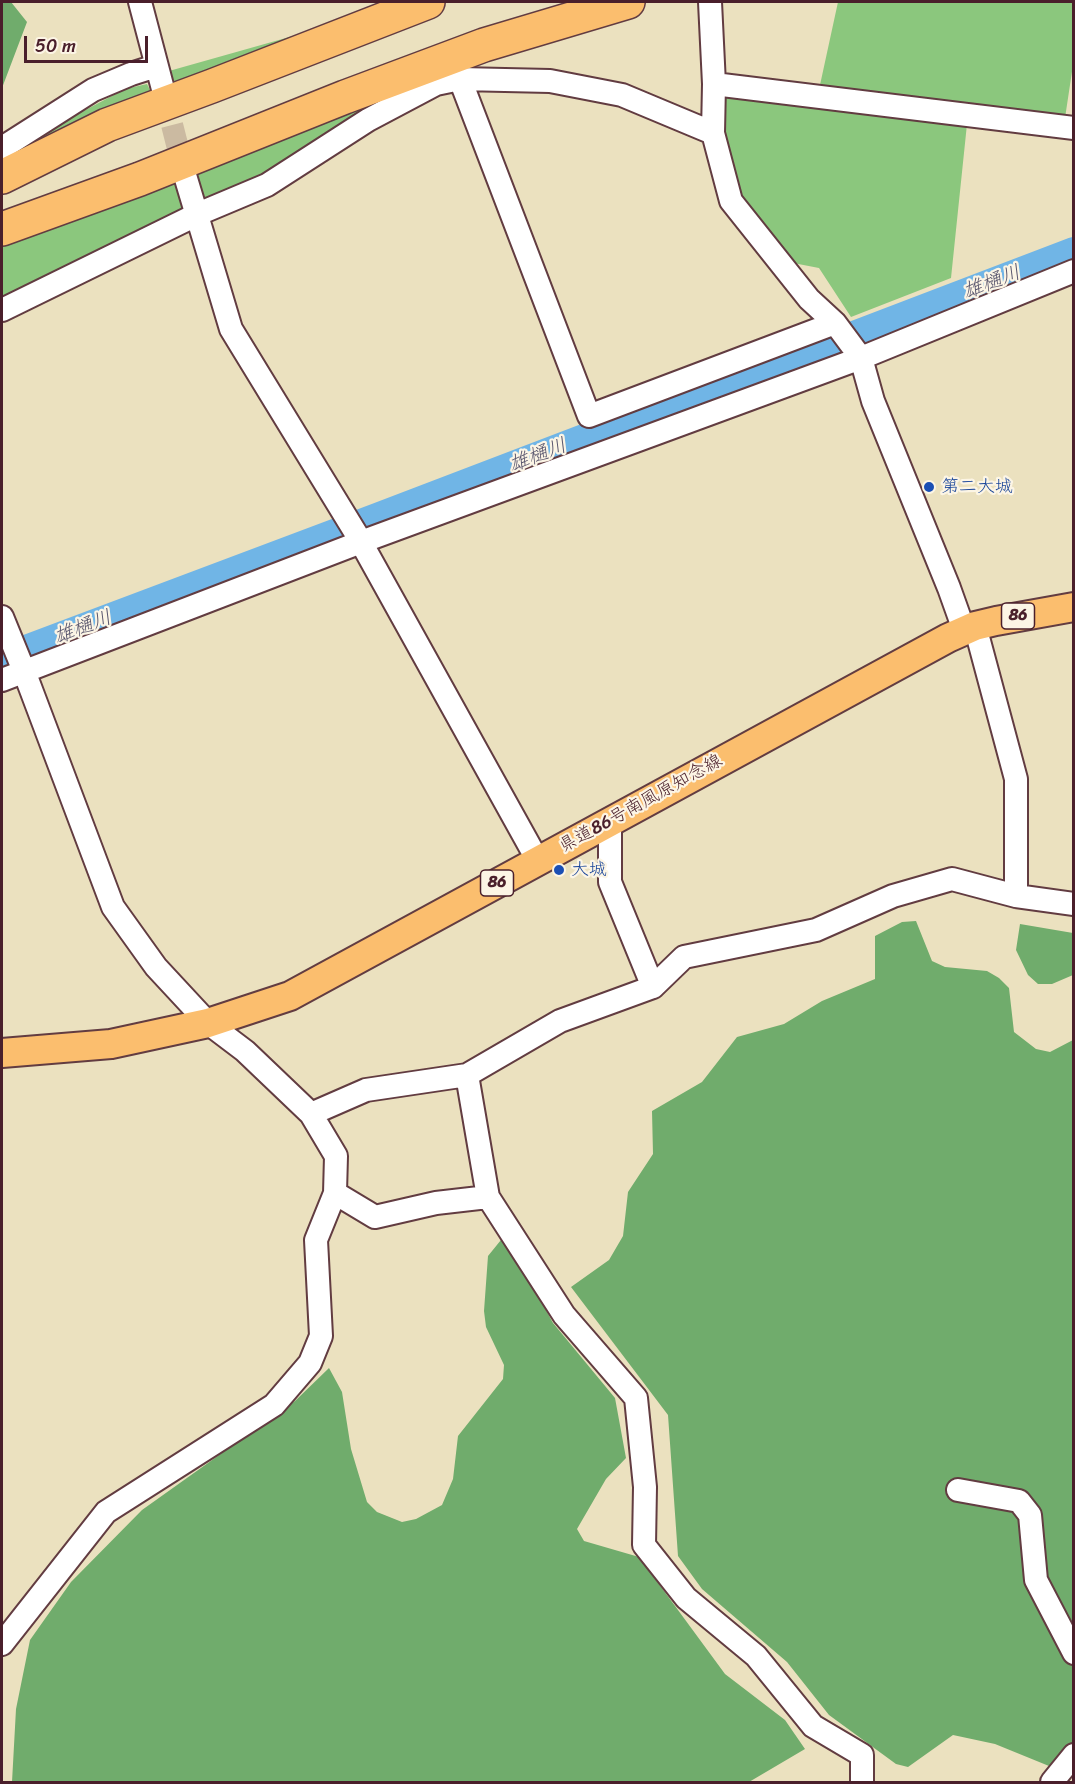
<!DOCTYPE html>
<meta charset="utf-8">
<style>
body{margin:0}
#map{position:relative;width:1075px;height:1784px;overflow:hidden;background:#ebe1bf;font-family:Sriracha,sans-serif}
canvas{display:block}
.frame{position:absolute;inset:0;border:3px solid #4a1f2b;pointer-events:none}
.scale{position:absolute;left:24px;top:36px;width:124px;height:27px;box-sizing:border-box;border:3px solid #4a1f2b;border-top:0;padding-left:8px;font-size:18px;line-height:21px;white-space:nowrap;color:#4a1f2b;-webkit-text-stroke:4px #fcf5e5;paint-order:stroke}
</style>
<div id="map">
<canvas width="1075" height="1784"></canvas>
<div class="frame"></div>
<div class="scale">50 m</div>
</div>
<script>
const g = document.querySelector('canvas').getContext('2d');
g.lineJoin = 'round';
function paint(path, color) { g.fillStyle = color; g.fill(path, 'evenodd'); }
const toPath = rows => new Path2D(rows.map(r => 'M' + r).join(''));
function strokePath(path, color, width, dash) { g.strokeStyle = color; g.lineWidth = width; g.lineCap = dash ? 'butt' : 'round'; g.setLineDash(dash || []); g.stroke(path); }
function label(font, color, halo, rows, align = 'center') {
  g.font = font + ' Sriracha,"Klee One",sans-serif'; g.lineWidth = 4.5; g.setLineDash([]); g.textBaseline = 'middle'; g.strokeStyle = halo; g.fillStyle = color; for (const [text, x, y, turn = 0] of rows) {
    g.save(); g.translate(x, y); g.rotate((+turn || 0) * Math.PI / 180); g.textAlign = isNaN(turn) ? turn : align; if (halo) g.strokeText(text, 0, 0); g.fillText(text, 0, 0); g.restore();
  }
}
paint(toPath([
 [838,2,1073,2,1073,65,1065,118,820,85],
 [332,25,178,89,169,71],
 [427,78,286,162,215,201,205,200,198,197,192,172],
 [147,84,154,98,2,157,30,145,76,115,125,89],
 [722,93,967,124,951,278,851,317,819,268,788,262,737,198,726,161,720,109],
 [174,177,183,200,182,213,2,299,2,242]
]), '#8bc77d');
paint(toPath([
 [2,2,11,2,27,22,2,88],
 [916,921,932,961,945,967,987,971,999,978,1009,988,1014,1032,1036,1049,1050,1052,1073,1040,1073,1747,1049,1766,995,1744,953,1735,908,1767,896,1764,829,1715,787,1662,702,1589,678,1556,668,1415,571,1287,609,1260,623,1236,628,1192,653,1154,652,1111,702,1082,737,1037,784,1024,822,1001,875,979,875,936,902,922],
 [1020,924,1073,933,1073,975,1052,984,1038,984,1028,975,1016,950],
 [505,1235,553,1323,615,1398,626,1458,606,1479,577,1529,584,1541,639,1557,725,1674,785,1720,805,1749,749,1782,12,1782,16,1709,30,1640,71,1582,142,1510,295,1401,329,1368,342,1392,351,1449,367,1502,377,1512,402,1522,416,1519,442,1505,453,1479,458,1436,503,1379,504,1365,486,1327,484,1311,488,1256]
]), '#70ac6c');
strokePath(toPath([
 [2,659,377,518,1074,252]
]), '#70b5e6', 30);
strokePath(toPath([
 [164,93,184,172]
]), '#cbbaa1', 22, [22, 11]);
const minor = toPath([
 [140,2,164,93],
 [710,2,714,84,713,133,731,201,809,299,835,323,861,358,873,401,949,588,964,630],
 [460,79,589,416,835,323],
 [714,84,1074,128],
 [2,148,93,90,131,74,156,66],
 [184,172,231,329,357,535,538,861],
 [2,310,198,214,267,185,368,120,436,84,460,79,550,81,622,95,713,133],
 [2,617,24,671,113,907,156,967,208,1023,245,1051,311,1114,336,1156,335,1193,316,1240,321,1336,310,1363,274,1405,106,1512,2,1644],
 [975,626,1016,779,1016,896],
 [2,680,361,542,861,358,1074,271],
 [610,821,610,882,653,987],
 [467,1075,488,1197,564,1315,636,1398,645,1487,644,1545,686,1598,756,1656,813,1726,862,1755,862,1782],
 [311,1114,366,1090,467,1075,560,1021,653,987,684,957,816,930,893,896,952,879,1016,896,1074,904],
 [335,1193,375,1217,436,1203,488,1197],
 [958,1490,1019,1501,1030,1515,1036,1580,1074,1653],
 [1052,1782,1074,1755]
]);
const major = toPath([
 [2,1053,111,1044,208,1023,290,996,948,638,975,626,996,621,1074,607]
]);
const highway = toPath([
 [2,177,107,125,212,86,428,2],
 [2,229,140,179,345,97,484,45,628,2]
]);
strokePath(minor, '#623c41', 26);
strokePath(major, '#623c41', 32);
strokePath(highway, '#623c41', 36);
strokePath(minor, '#fff', 22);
strokePath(major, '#fbbe6e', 28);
strokePath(highway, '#fbbe6e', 33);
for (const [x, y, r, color] of [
 [929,487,6,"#1a4fb4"],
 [559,870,6,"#1a4fb4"]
]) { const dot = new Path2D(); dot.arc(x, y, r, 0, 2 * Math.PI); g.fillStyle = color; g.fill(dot); strokePath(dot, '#fcf5e5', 2); }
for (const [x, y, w] of [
 [1018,616,33],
 [497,883,33]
]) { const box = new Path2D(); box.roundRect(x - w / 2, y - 13, w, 26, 4.5); g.fillStyle = '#fcf5e5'; g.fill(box); strokePath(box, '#4a1f2b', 1.5); }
label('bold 16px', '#4a1f2b', null, [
 ["86",1018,616],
 ["86",497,883]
]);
label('18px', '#164399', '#fcf5e5', [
 ["第二大城",941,487],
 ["大城",571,870]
], 'left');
label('18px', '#4a1f2b', '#fcf5e5', [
 ["県道86号南風原知念線",641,804,-29]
]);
label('italic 20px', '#57546c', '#fcf5e5', [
 ["雄樋川",992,283,-21],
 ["雄樋川",538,456,-21],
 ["雄樋川",83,628,-21]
]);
</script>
